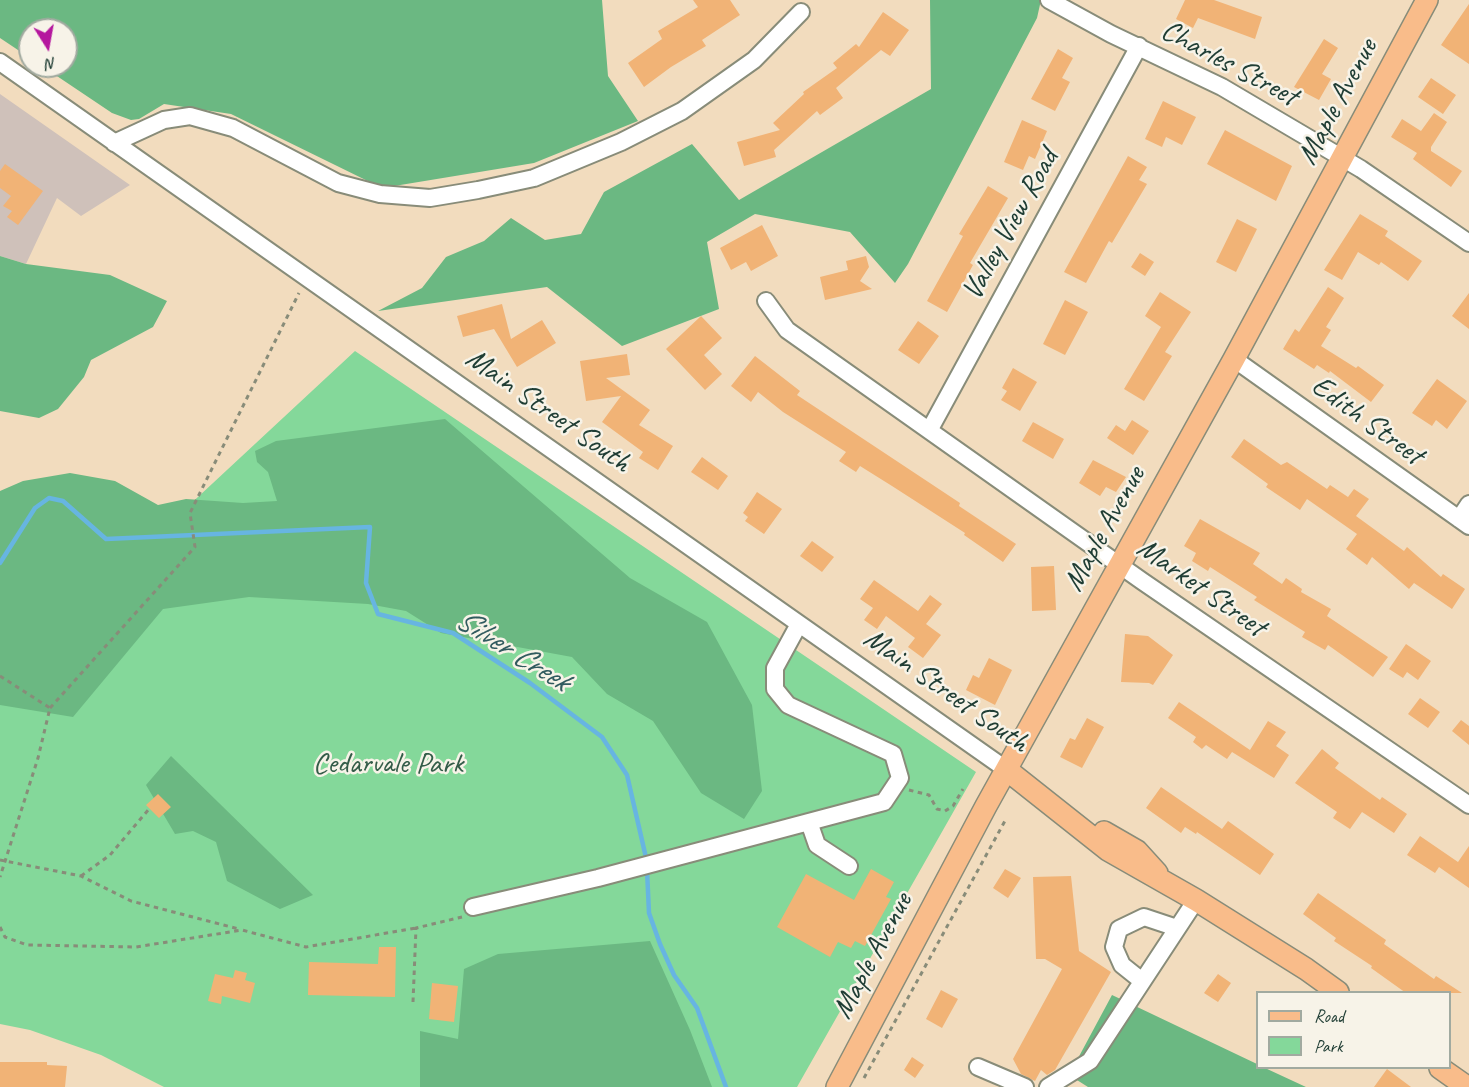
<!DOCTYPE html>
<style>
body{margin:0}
#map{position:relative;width:1469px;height:1087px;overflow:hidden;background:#f2dcbe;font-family:Caveat,sans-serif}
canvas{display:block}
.legend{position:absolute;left:1256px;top:991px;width:195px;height:78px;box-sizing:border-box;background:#f7f3e8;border:2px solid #a1aaa0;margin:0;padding:8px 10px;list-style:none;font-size:18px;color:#1f3d34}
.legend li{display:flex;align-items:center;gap:12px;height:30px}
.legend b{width:30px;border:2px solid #a1aaa0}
.north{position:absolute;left:18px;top:18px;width:60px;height:60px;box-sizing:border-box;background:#f7f3e8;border:2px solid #a1aaa0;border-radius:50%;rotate:169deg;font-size:16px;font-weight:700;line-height:24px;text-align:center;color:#1f3d34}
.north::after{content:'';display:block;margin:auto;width:21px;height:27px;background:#b5179e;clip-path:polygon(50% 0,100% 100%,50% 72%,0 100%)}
</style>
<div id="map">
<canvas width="1469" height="1087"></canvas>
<ul class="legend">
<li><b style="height:8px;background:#f9bc8a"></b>Road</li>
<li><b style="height:16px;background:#84d89a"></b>Park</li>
</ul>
<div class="north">N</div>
</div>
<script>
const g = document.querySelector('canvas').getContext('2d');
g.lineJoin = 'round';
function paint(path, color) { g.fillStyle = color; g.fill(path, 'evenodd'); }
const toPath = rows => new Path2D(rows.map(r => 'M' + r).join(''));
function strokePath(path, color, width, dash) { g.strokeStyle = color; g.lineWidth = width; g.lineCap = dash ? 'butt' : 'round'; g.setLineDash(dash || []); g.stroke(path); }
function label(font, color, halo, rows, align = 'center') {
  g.font = font + ' Caveat,sans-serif'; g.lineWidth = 5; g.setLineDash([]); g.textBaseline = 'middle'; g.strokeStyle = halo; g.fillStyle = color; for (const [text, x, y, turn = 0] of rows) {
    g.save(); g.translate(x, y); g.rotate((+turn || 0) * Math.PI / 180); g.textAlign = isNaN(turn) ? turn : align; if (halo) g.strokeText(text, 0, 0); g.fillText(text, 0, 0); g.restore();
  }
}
paint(toPath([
 [0,94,130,185,81,216,57,198,26,264,0,256]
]), '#cfc1ba');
paint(toPath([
 [355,351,976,772,797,1087,164,1087,101,1055,30,1030,0,1024,0,681]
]), '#84d89a');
paint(toPath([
 [0,0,602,0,608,76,638,121,534,163,382,188,231,114,164,104,139,119,131,120,112,113,42,66,66,66,66,30,30,30,30,58,0,38],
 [930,0,1041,0,1037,18,908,264,895,283,850,232,755,214,707,242,719,309,622,346,547,287,378,311,422,288,446,257,484,241,511,218,545,240,581,234,604,192,692,144,739,200,931,89],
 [0,256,26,264,110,275,167,301,153,327,91,360,84,377,58,409,39,418,0,411],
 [445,419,630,578,707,622,752,705,762,791,744,819,701,793,653,721,607,694,572,657,441,633,406,611,368,604,249,597,163,609,73,717,0,705,0,491,23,481,70,473,115,481,158,505,186,499,243,503,277,501,268,472,257,462,255,451,276,441],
 [171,756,313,895,280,909,227,881,216,842,193,831,175,834,146,785],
 [650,941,690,1030,712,1087,420,1087,420,1031,458,1039,464,969,498,954],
 [1112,995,1257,1064,1258,1068,1265,1068,1306,1087,1088,1087,1069,1075]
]), '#6bb882');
strokePath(toPath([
 [0,563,35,508,49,498,63,501,106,539,370,527,366,583,378,614,453,633,530,683,602,737,627,775,647,862],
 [647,870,649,913,660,944,674,975,697,1008,726,1087]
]), '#67b5e1', 4.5);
paint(toPath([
 [693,0,730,0,740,15,702,40,706,46,671,67,644,87,628,63,662,39,658,31,698,7],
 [1185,0,1214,0,1262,17,1255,39,1198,18,1193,28,1176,19],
 [1469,4,1469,64,1441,45],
 [883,12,909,30,890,56,881,50,836,88,843,98,820,115,817,111,774,150,776,157,744,166,737,142,780,130,773,123,804,94,803,92,837,68,833,63,856,44,859,47],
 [1324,39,1338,48,1322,74,1331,79,1319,100,1294,87],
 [1058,49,1073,58,1062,78,1070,82,1055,111,1031,99],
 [1431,78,1456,95,1443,114,1418,97],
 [1163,101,1196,117,1182,145,1166,137,1162,147,1145,139],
 [1434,113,1447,122,1431,147,1431,151,1462,171,1451,187,1413,159,1417,153,1391,137,1402,119,1421,131],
 [1022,120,1047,131,1035,159,1029,156,1023,170,1004,162],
 [1225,130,1292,166,1276,201,1207,164],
 [1128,156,1147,167,1139,180,1147,184,1112,243,1109,241,1086,283,1064,272],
 [5,164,43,191,18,225,7,217,12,211,3,206,11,196,0,188,0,171],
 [988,186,1008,198,970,263,973,265,947,312,927,301,963,236,959,234],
 [1360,214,1388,231,1385,236,1422,261,1408,281,1381,262,1379,265,1358,252,1342,280,1324,270],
 [1237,219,1257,229,1236,272,1216,262],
 [762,225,778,256,751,271,746,262,731,270,720,248],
 [1140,253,1154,262,1145,276,1131,267],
 [866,256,869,267,860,281,872,289,825,300,820,277,848,270,846,261],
 [1328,287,1344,298,1326,327,1331,330,1321,346,1356,368,1358,366,1384,385,1371,402,1330,371,1329,373,1317,365,1314,369,1283,349,1295,329,1299,332],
 [1160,292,1191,312,1165,352,1172,356,1144,401,1124,389,1161,327,1145,316],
 [1469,293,1469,329,1452,316],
 [1065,300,1088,312,1065,355,1043,344],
 [502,304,511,339,542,320,556,343,517,367,494,329,463,337,457,316],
 [701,316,722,338,704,355,722,374,705,390,666,349],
 [918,321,939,336,919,364,898,350],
 [627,354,630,375,606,378,650,410,639,425,673,446,658,470,639,458,643,452,602,422,621,396,586,401,580,361],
 [755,356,800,391,797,395,960,503,959,506,1016,544,1003,562,964,535,965,533,892,486,860,466,856,472,839,461,846,452,783,412,758,392,751,402,731,386],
 [1013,368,1037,382,1020,411,1001,400,1007,391,1002,388],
 [1437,379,1467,401,1447,429,1436,420,1432,426,1412,413],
 [1132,420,1149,431,1133,455,1107,438,1116,425,1125,431],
 [1033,422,1064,439,1053,459,1022,441],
 [1244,439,1281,465,1287,462,1327,489,1330,485,1348,497,1354,489,1369,499,1356,516,1404,551,1407,547,1441,577,1443,574,1465,589,1452,609,1414,583,1409,589,1372,557,1367,565,1346,549,1357,534,1307,499,1300,510,1266,487,1268,484,1231,457],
 [702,457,728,476,718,490,691,472],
 [1093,460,1126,477,1116,492,1106,487,1100,496,1079,483],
 [757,492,782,509,764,534,745,521,748,517,743,513],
 [1200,519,1260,553,1253,564,1282,584,1286,578,1302,589,1301,592,1331,609,1327,616,1388,657,1373,677,1328,645,1325,650,1302,637,1305,632,1254,600,1257,597,1210,567,1208,571,1192,561,1196,553,1184,546],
 [812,541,834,557,822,572,800,556],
 [1054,566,1056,610,1032,611,1031,567],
 [874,580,918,611,930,595,942,604,926,624,941,635,923,658,908,647,915,638,886,616,877,629,864,620,873,608,860,599],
 [1125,634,1148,636,1173,655,1153,685,1149,683,1121,682],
 [1406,644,1431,661,1418,680,1407,672,1403,678,1389,669],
 [989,658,1012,670,995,705,966,690,973,675,979,678],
 [1420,698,1440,712,1428,728,1408,714],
 [1179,702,1250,750,1268,721,1286,732,1276,746,1289,755,1274,778,1232,752,1227,759,1206,745,1202,749,1193,742,1196,737,1168,718],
 [1087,718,1104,727,1082,768,1060,757,1070,738,1075,740],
 [1461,720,1469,726,1469,745,1452,731],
 [1322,749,1339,763,1335,768,1380,800,1382,797,1407,814,1394,833,1362,812,1350,829,1333,818,1337,812,1295,783],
 [1161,787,1222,829,1228,821,1274,854,1260,875,1197,832,1196,834,1185,827,1181,833,1146,808],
 [158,794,171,807,159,818,146,805],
 [1420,836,1458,862,1469,846,1469,888,1439,867,1435,873,1407,855],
 [871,869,894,882,886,897,891,899,865,946,855,941,851,948,838,942,830,957,777,927,806,874,854,900],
 [1005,869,1021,878,1008,898,993,888],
 [1071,876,1079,951,1111,972,1055,1070,1047,1075,1041,1070,1035,1081,1021,1074,1013,1059,1062,969,1045,959,1036,959,1033,877],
 [1318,893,1386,940,1384,944,1434,979,1436,976,1462,993,1406,993,1371,968,1372,966,1334,941,1336,938,1303,914],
 [379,947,396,947,395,997,308,995,309,962,378,964],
 [235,970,247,973,245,980,255,983,250,1003,222,996,221,1004,208,1001,215,974,233,978],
 [1218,974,1231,983,1218,1002,1204,993],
 [432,983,458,986,454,1022,429,1019],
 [941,990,958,999,942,1028,926,1019],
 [912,1057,924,1065,915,1078,904,1070],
 [0,1062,47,1062,47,1065,67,1066,65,1087,0,1087],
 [1387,1069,1411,1087,1374,1087]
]), '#f1b376');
const minor = toPath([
 [1049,0,1111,34,1222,87,1361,169,1469,243],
 [0,62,1007,770],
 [114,143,164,120,190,116,233,128,338,183,380,194,430,198,478,190,534,178,621,142,682,111,754,60,801,12],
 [766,301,787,330,1142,581,1469,805],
 [1234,359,1469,526],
 [930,429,1139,46],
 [1459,519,1469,504],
 [809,822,817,845,849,866],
 [473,907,598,878,884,802,900,778,893,754,788,705,775,689,775,668,799,624],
 [1142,981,1122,965,1114,947,1119,929,1144,917,1177,928],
 [978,1067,1025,1087],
 [1048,1087,1090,1061,1196,900]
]);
const major = toPath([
 [1007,770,1108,850,1196,900,1306,969,1338,992],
 [1104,832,1137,851,1157,873],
 [1440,1068,1467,1087],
 [837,1087,986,806,1234,359,1427,0]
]);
strokePath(minor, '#888c79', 20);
strokePath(major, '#888c79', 24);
strokePath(toPath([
 [0,676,50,708,38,758,0,877],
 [50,708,195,547,190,513,299,293],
 [909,790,929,795,937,809,945,811,953,806,963,789],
 [0,860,81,876,131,901,239,929],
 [81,876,110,855,149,809],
 [0,927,5,937,27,945,136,947,242,930,306,947,416,928],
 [413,1002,416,928,462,917],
 [864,1078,1006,819]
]), '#888c79', 3, [4.5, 4.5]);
strokePath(minor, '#fff', 16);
strokePath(major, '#f9bc8a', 21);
label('30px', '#1f3d34', '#f7f3e8', [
 ["Charles Street",1229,64,28],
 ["Maple Avenue",1338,102,-62],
 ["Valley View Road",1011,225,-61],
 ["Main Street South",548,411,35],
 ["Edith Street",1367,421,36],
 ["Maple Avenue",1105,529,-61],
 ["Market Street",1201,588,35],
 ["Main Street South",946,691,35],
 ["Maple Avenue",873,956,-62]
]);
label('30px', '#335c48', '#f7f3e8', [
 ["Cedarvale Park",388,764]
]);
label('italic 32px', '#315b5f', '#f7f3e8', [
 ["Silver Creek",512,651,32]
]);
</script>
